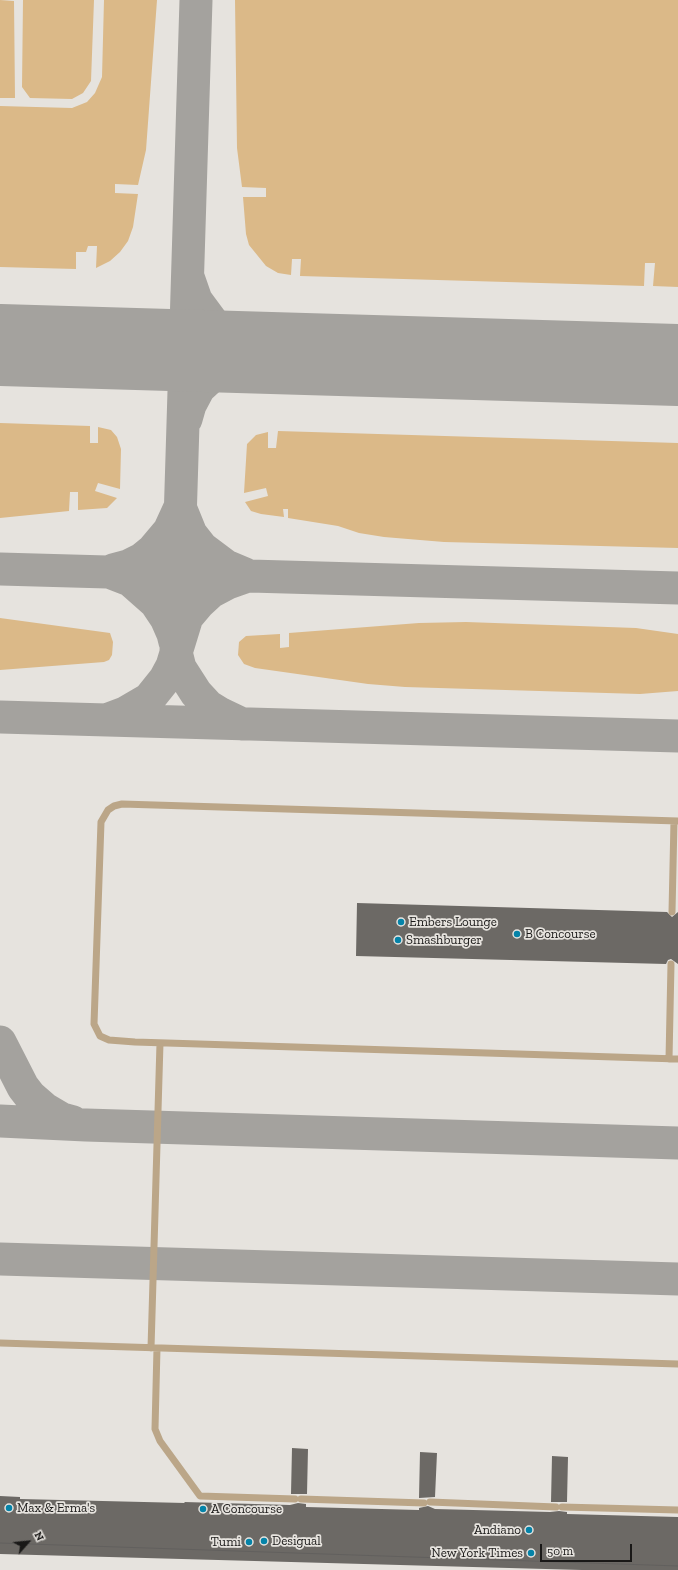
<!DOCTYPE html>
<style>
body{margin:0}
#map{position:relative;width:678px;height:1570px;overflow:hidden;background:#e6e3de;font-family:"Zilla Slab",serif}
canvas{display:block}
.north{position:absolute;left:8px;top:1522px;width:40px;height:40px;-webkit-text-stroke:3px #e6e3de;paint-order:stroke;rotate:63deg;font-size:11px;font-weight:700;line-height:16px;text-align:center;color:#191817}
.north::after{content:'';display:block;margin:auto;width:14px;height:18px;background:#191817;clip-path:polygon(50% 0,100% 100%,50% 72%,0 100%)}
.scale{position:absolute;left:540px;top:1544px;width:92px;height:18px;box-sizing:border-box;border:2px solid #191817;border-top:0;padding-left:5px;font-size:12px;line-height:14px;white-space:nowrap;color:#191817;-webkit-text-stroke:3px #e6e3de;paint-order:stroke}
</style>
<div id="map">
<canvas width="678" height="1570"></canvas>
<div class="north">N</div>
<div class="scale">50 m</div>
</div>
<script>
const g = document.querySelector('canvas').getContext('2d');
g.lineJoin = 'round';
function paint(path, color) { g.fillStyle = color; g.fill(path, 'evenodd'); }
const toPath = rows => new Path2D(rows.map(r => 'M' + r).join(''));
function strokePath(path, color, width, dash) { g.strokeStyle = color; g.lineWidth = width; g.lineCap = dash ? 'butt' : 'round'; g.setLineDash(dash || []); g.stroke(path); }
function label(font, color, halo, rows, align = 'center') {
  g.font = font + ' "Zilla Slab",serif'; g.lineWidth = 3.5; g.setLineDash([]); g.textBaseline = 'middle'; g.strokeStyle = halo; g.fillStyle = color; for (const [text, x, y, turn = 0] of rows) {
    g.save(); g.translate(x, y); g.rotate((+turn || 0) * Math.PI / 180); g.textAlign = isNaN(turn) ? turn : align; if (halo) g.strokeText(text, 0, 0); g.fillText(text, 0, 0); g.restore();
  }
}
paint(toPath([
 [0,0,14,1,15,98,0,98],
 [23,0,94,0,91,81,83,93,72,99,30,98,22,87],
 [104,0,157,0,146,150,138,185,115,184,115,193,138,194,133,227,128,241,120,252,110,261,96,268,97,246,88,246,86,252,76,252,76,269,0,267,0,106,72,108,87,102,95,93,102,77],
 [235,0,678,0,678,287,653,286,655,263,645,263,644,286,300,276,301,259,292,259,291,275,278,273,266,266,249,245,246,234,243,197,266,197,266,188,242,187,237,148],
 [0,423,90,426,90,443,98,443,98,427,111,430,117,437,121,449,120,489,98,483,95,491,117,498,107,508,78,510,78,492,70,492,69,511,0,518],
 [278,431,678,443,678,548,444,542,384,537,359,533,338,526,288,518,288,509,283,509,284,517,261,514,251,511,245,502,268,496,266,488,244,493,247,444,256,435,268,432,268,448,276,448],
 [0,618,110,633,113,642,112,655,109,660,104,662,0,670],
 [466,622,636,628,678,634,678,691,640,694,405,687,368,684,255,668,244,664,238,655,239,642,246,636,280,634,280,648,289,647,289,633,419,623]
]), '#dbb988');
strokePath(toPath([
 [196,0,176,652,180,668,196,693,208,706,221,714,242,724],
 [188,277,196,300,213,323,236,341,277,353],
 [186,419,190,405,199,388,211,377,230,363,255,357,286,354],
 [0,569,678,588],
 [113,570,128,566,142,559,153,550,169,531,180,507,191,534,202,548,226,566,245,574],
 [112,573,130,580,156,603,166,618,173,634,175,642],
 [0,717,678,736],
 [109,719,125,713,149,699,165,679,172,666,187,617,198,604,211,592,228,583,245,577],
 [0,1042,23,1087,30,1096,45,1109,62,1119,73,1122],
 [0,1121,86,1125,678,1143],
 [0,1259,678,1279]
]), '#a4a29e', 33);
strokePath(toPath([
 [0,345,678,365]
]), '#a4a29e', 82);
paint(toPath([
 [357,903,667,912,672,917,678,912,678,964,671,959,668,960,666,964,356,956],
 [292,1448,308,1449,307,1494,291,1494],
 [420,1452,437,1453,435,1497,419,1498],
 [552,1456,568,1457,567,1502,551,1502],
 [0,1496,20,1497,20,1499,185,1503,184,1502,290,1505,298,1503,306,1504,306,1507,419,1510,419,1508,428,1506,435,1509,550,1512,559,1511,567,1512,567,1514,678,1517,678,1570,582,1570,0,1554]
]), '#6c6965');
strokePath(toPath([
 [678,821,122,804,114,806,108,810,101,822,94,1024,100,1036,109,1040,135,1042,678,1059],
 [672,912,674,821],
 [669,1059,671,964],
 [0,1343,678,1364],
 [151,1348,160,1043],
 [157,1348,155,1429,160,1441,200,1496,295,1499],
 [301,1499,424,1503],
 [430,1502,556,1507],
 [562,1507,678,1510]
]), '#bba688', 7);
strokePath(toPath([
 [0,1543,678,1566]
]), '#62605e', 1);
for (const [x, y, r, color] of [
 [401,922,4,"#0583a8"],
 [517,934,4,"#0583a8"],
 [398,940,4,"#0583a8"],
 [9,1508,4,"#0583a8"],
 [203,1509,4,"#0583a8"],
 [529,1530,4,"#0583a8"],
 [264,1541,4,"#0583a8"],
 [249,1542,4,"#0583a8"],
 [531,1553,4,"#0583a8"]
]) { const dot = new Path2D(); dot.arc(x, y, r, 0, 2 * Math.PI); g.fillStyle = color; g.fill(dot); strokePath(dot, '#e6e3de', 1.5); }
label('13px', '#191817', '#e6e3de', [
 ["Embers Lounge",409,922],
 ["B Concourse",525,934],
 ["Smashburger",406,940],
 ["Max & Erma's",17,1508],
 ["A Concourse",211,1509],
 ["Andiano",521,1530,"right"],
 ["Desigual",272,1541],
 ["Tumi",241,1542,"right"],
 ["New York Times",523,1553,"right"]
], 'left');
</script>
